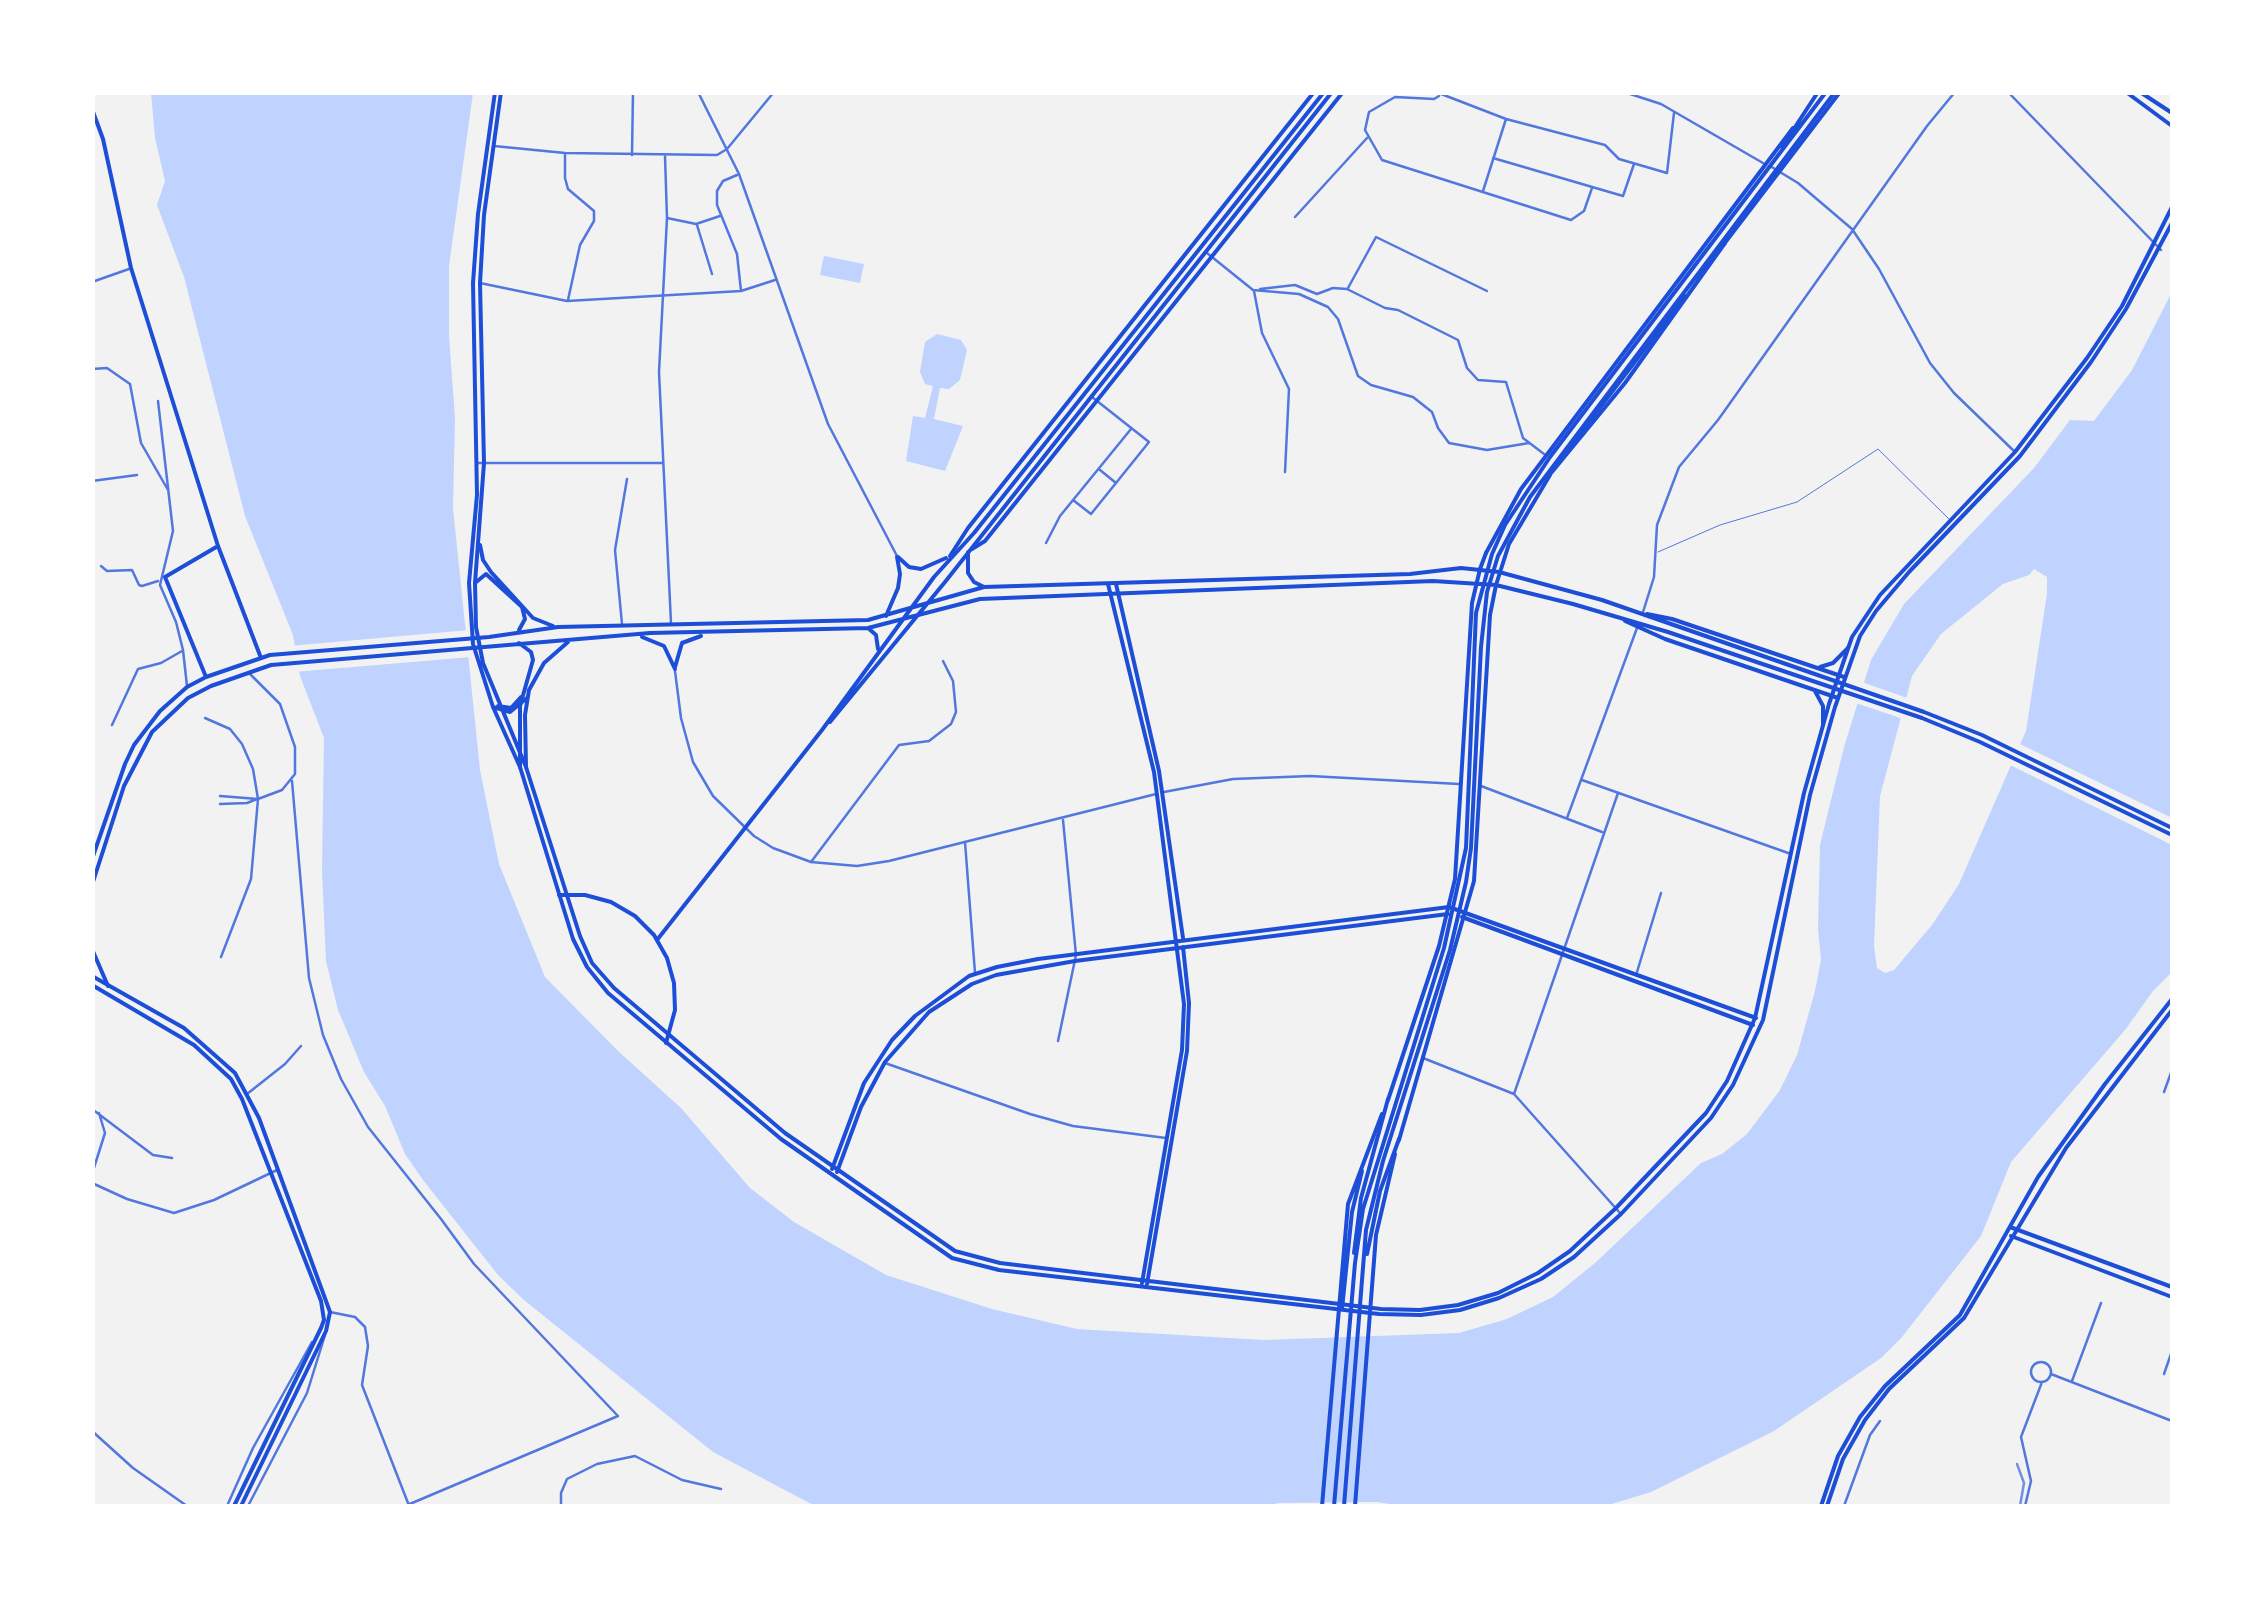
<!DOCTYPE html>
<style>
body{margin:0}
#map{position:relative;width:2265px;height:1599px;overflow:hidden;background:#f2f2f2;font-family:Signika,sans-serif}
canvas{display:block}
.frame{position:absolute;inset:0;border:95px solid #fff;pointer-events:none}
</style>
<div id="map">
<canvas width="2265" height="1599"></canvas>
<div class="frame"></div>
</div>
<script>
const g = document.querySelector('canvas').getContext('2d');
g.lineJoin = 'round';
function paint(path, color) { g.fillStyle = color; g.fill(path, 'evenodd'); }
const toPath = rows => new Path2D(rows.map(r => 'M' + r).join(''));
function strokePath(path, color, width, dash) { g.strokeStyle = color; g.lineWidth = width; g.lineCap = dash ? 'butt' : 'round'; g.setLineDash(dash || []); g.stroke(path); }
paint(toPath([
 [151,93,473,93,449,266,449,336,455,418,453,508,480,770,499,864,545,977,618,1051,681,1108,750,1188,794,1222,886,1275,992,1309,1077,1329,1264,1340,1459,1333,1507,1319,1553,1297,1595,1263,1701,1163,1722,1154,1747,1134,1780,1090,1797,1055,1815,991,1821,960,1818,929,1820,845,1844,747,1871,660,1904,604,2034,468,2070,420,2094,421,2132,370,2172,292,2172,972,2153,991,2125,1030,2011,1162,1981,1236,1902,1337,1881,1358,1774,1431,1651,1492,1605,1506,1401,1506,1378,1502,1279,1503,1266,1506,815,1506,713,1452,524,1300,498,1275,423,1180,405,1154,385,1106,364,1072,338,1010,326,961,322,871,324,738,300,676,293,635,245,516,184,277,157,205,165,181,155,138],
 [2034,569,2047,577,2047,594,2026,731,1959,884,1932,925,1894,970,1885,973,1877,968,1874,946,1880,796,1912,676,1941,634,2003,584,2029,575],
 [824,256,864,264,860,283,820,275],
 [937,334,961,340,967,350,960,380,949,389,940,388,934,419,963,426,945,471,906,461,913,416,925,418,933,386,925,384,920,372,925,342]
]), '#bfd3fe');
paint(toPath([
 [469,630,471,657,294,672,289,646],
 [1859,681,1910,699,1903,719,1853,702],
 [2016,742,2172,818,2172,845,2006,763]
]), '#f2f2f2');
strokePath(toPath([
 [1658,552,1720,525,1797,502,1878,449,1949,519]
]), '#5277de', 1);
strokePath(toPath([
 [1436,92,1506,119,1605,145,1619,159,1667,173,1674,113],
 [1439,96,1434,99,1395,97,1369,112,1365,130,1382,160,1571,220,1584,211,1592,188],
 [565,155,565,178,568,189,594,211,594,221,580,245,568,300],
 [632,155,633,92],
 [1493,158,1623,196,1634,164],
 [737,175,723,181,717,191,717,205,737,254,741,291],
 [1483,191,1506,119],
 [1295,217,1367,138],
 [667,218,696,224,720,216],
 [697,225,712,274],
 [1207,253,1253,290,1299,294,1328,307,1338,319,1358,376,1371,385,1413,397,1432,412,1438,428,1449,443,1487,450,1529,443],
 [480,283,567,301,741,291,775,280],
 [1348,288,1376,237,1487,291],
 [1260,289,1295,285,1317,294,1333,288,1347,289,1385,308,1398,310,1458,340,1467,368,1478,380,1506,382,1523,438,1544,454],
 [1254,291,1262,333,1289,389,1285,472],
 [92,369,107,368,130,384,141,443,168,490],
 [158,401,173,531,160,585,176,622,183,650,187,686],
 [92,463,92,473],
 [478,463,662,463],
 [1100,470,1116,483],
 [92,481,137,475],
 [1073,500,1091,514,1149,442,1092,397],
 [1046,543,1060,516,1131,429],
 [101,566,107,571,132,570,139,585,142,586,158,581],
 [622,624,615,550,627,479],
 [205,718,230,729,242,744,253,769,258,799,251,879,221,957],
 [112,725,138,669,161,663,182,651],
 [1582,780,1791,854],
 [292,781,309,978,323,1035,341,1079,368,1127,441,1219,474,1264,617,1415],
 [220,796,258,799,282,790,295,774,295,747,280,704,249,673],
 [220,804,247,803,257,799],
 [965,842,975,973],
 [811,862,899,745,929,741,951,724,956,712,953,681,943,661],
 [1637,972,1661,893],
 [1058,1041,1076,955,1063,820],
 [885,1063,1030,1114,1073,1126,1166,1138],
 [2164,1092,2172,1070],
 [247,1094,285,1064,301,1046],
 [92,1109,153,1155,172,1158],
 [92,1174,105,1133,99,1113],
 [92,1183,127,1199,174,1213,214,1200,277,1170],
 '2031 1372a10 10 0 1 1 20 0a10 10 0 1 1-20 0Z',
 [2051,1374,2172,1421],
 [2164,1374,2172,1351],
 [2072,1381,2101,1303],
 [92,1431,133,1468,187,1506],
 [561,1506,561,1493,567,1479,597,1464,635,1456,682,1480,721,1489],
 [1844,1506,1870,1435,1880,1421],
 [2025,1506,2031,1481,2021,1437,2042,1382]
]), '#5277de', 2.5);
strokePath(toPath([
 [698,92,739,174,828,424,897,556],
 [1624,92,1661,104,1763,163],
 [2008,92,2161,250],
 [494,146,565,153,717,155,727,149,774,92],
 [665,156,667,218,659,372,671,623],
 [1770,166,1798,183,1852,229,1879,269,1930,363,1954,393,2015,452],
 [92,282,129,269],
 [1643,612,1654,577,1657,525,1679,467,1718,420,1927,126,1955,92],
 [675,671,681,718,693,762,713,796,754,836,773,848,811,862,857,866,889,861,1156,794],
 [1481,786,1602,832],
 [1164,792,1233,779,1310,776,1459,784],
 [1567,818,1637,628],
 [1423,1058,1514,1094,1620,1213],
 [1514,1094,1618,793],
 [330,1312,355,1317,365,1327,368,1346,362,1385,408,1503],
 [227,1506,253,1448,312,1342],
 [248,1506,307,1393,325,1335],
 [405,1506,618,1416]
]), '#5277de', 2.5);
strokePath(toPath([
 [495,92,478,214,473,283,477,495,469,583,473,644,493,707,520,767,573,939,587,967,608,993,781,1139,952,1258,999,1270,1379,1314,1421,1315,1460,1310,1499,1298,1541,1279,1574,1257,1621,1214,1711,1118,1733,1085,1763,1020,1810,795,1835,707,1860,636,1876,611,1909,572,2020,456,2091,362,2126,309,2172,223],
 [501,92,484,215,480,283,484,463,475,583,476,627,483,663,526,767,580,936,592,963,614,988,785,1133,955,1251,1000,1263,1381,1309,1420,1310,1458,1305,1498,1293,1538,1273,1570,1251,1616,1208,1706,1113,1727,1081,1755,1018,1804,793,1829,704,1852,637,1880,595,2015,452,2087,358,2122,306,2172,207],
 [92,109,103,139,131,268,218,546,261,658],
 [972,549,985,541,1343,92],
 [950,556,968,528,1314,92],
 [1108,584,1154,772,1184,1004,1182,1050,1142,1283],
 [1116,584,1159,771,1183,938],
 [206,677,165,577,218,546],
 [498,706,511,708,521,697],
 [493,707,510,712,527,698],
 [1462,917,1753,1025],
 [92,976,184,1028,235,1073,259,1118,330,1312,326,1331,241,1506],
 [92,985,194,1045,231,1079,242,1099,321,1301,324,1320,321,1328,234,1506],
 [832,1169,864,1083,892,1040,915,1016,969,976,997,967,1038,959,1449,907,1756,1018],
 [837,1172,861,1107,885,1062,929,1012,972,984,996,975,1075,961,1448,914],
 [2010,1227,2172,1287],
 [2011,1236,2172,1297],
 [1147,1284,1187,1051,1189,1003,1183,947],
 [1821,1506,1838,1456,1860,1417,1885,1386,1960,1315,2038,1177,2105,1084,2172,999],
 [1827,1506,1843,1459,1865,1420,1889,1389,1964,1318,2066,1148,2172,1010]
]), '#1d4ed8', 4);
strokePath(toPath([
 [2126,92,2172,126],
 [2140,92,2172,113],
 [1724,244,1840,92],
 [1573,443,1685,296],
 [480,545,483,560,491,572,533,618,553,626],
 [968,552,968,573,974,582,984,587],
 [1486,553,1521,489,1793,128],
 [898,557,909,567,921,569,946,558],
 [475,583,486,574,522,607,525,619,519,630],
 [1647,614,1672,619,1844,677],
 [886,616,898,588,900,574,897,557],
 [1625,621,1665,639,1838,698],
 [868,628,876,635,878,649],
 [642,637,664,646,675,669],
 [519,643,531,652,533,660,520,706,520,767],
 [675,667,682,643,701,636],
 [1820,667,1833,663,1848,648],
 [1815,691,1823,706,1823,724],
 [830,722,945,582,1332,92],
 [526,767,525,715,529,690,544,663,568,642],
 [92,859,125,764,134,745,160,711,187,687,206,677,270,655,489,637,558,627,868,620,984,587,1410,574,1461,568,1499,572,1602,600,1924,712,1982,735,2172,828],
 [92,885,124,786,152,732,188,698,211,686,271,665,650,633,868,628,980,599,1433,581,1496,585,1573,604,1668,632,1922,718,1980,742,2172,835],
 [559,895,585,895,611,902,635,916,654,935,667,958,674,983,675,1010,666,1043],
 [657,940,822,730,934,577,974,533,1324,92],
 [92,949,108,986],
 [1388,1100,1439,946,1455,879,1472,603,1480,569],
 [1399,1140,1474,881,1490,615,1496,585,1509,544,1550,475],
 [1342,1309,1352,1212,1362,1171],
 [1322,1506,1348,1204,1382,1114],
 [1355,1506,1376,1235,1395,1154]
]), '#1d4ed8', 4);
strokePath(toPath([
 [1782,147,1818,92],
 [1547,478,1625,383,1725,243],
 [1480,569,1486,553],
 [1354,1253,1361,1198,1388,1099],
 [1367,1254,1380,1191,1399,1139],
 [1334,1506,1355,1263,1363,1209,1444,948,1466,848,1476,613,1492,554,1505,525,1550,457,1826,92],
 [1344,1506,1366,1230,1383,1161,1450,950,1466,882,1471,848,1481,647,1487,592,1498,556,1530,497,1835,92]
]), '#1d4ed8', 4);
strokePath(toPath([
 [2017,1464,2024,1483,2020,1506]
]), '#7290e2', 2.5);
</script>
